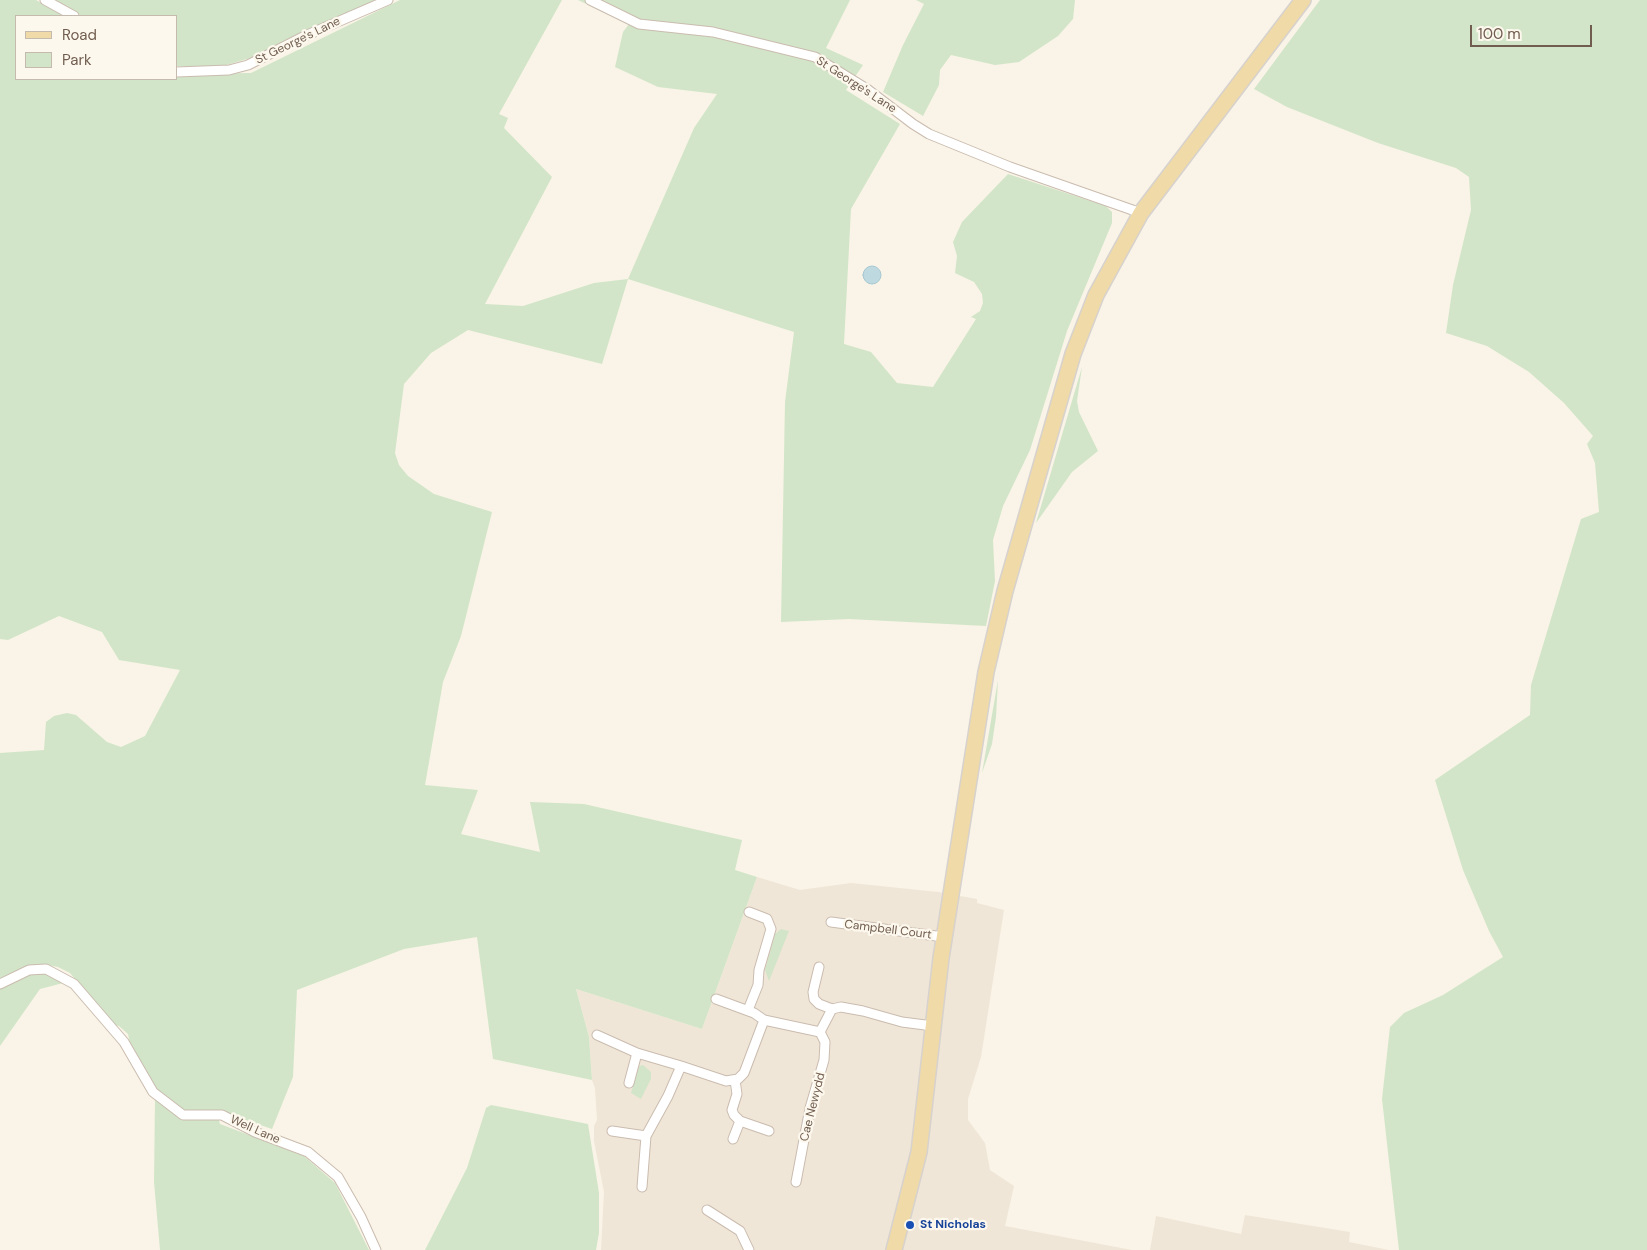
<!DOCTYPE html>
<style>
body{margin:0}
#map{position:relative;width:1647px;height:1250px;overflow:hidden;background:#f9f4e7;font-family:"DM Sans",sans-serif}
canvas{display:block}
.legend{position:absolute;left:15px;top:15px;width:162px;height:65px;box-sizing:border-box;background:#fdf8ed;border:1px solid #c5baae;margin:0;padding:6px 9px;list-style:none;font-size:15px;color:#705d4f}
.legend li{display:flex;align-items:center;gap:10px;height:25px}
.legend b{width:25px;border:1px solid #c5baae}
.scale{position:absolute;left:1470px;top:25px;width:122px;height:22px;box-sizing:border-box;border:2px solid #705d4f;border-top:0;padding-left:6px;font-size:15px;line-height:18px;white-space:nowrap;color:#705d4f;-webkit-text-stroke:4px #fdf8ed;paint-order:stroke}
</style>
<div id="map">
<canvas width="1647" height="1250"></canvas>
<ul class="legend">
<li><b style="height:6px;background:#efdaa8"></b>Road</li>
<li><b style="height:14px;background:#d2e5c8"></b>Park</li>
</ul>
<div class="scale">100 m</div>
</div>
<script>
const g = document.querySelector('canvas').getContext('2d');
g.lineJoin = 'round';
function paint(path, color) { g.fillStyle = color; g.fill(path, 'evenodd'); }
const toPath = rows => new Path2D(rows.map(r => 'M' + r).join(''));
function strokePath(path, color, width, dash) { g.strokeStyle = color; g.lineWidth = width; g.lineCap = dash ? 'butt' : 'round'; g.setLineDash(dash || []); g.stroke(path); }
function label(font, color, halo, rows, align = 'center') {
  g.font = font + ' "DM Sans",sans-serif'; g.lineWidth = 4.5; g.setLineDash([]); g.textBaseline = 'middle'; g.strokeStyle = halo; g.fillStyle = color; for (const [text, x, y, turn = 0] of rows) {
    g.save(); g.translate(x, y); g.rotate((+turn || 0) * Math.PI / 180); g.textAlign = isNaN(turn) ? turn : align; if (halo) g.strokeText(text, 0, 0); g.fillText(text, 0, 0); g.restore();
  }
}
paint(toPath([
 [757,877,800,890,851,883,938,892,977,899,977,903,1004,910,981,1057,968,1099,968,1120,985,1143,990,1170,1014,1186,1005,1226,1132,1250,601,1250,604,1192,594,1141,594,1126,597,1120,595,1088,592,1080,589,1037,576,989,702,1029],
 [1245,1215,1350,1232,1349,1242,1389,1250,1150,1250,1156,1216,1241,1234]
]), '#f0e6d7');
paint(toPath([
 [0,0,36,0,66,16,16,16,16,79,176,79,176,74,251,73,400,0,562,0,499,114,508,118,504,128,552,177,485,304,523,306,594,283,628,279,694,128,717,94,658,87,615,67,623,32,629,24,578,0,850,0,826,48,863,65,846,90,900,124,851,209,844,344,871,352,897,383,933,387,976,319,971,317,980,311,983,303,982,294,974,282,955,273,957,256,953,242,962,222,1008,174,1106,206,1112,212,1112,223,1067,331,1030,450,1003,506,993,540,995,581,986,626,849,619,781,622,785,402,794,332,628,279,602,364,468,330,431,353,404,384,395,453,399,465,408,476,434,494,492,512,461,636,443,682,425,785,478,790,461,834,540,852,530,802,584,804,742,840,735,870,757,877,702,1029,576,989,589,1037,592,1080,493,1059,477,937,404,949,297,990,293,1077,272,1129,216,1110,220,1124,304,1156,335,1183,369,1250,160,1250,154,1182,155,1099,160,1095,131,1050,128,1034,119,1026,112,1024,70,973,58,967,48,965,28,968,0,978,0,753,44,750,46,722,54,716,67,713,76,715,107,742,121,747,145,736,180,670,119,660,102,632,59,616,8,640,0,639],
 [50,0,375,0,264,54,216,68,176,66,176,16,82,16],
 [916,0,1075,0,1073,19,1058,36,1019,62,995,65,951,55,940,70,939,85,923,116,883,92,903,45,924,4],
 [1320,0,1647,0,1647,1250,1399,1250,1382,1099,1390,1027,1404,1013,1443,995,1503,957,1489,931,1463,870,1435,780,1530,715,1531,685,1581,519,1599,512,1595,463,1587,444,1593,436,1564,403,1529,372,1487,346,1446,333,1453,285,1471,210,1469,177,1456,168,1378,143,1287,107,1254,89],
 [1082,367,1077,401,1079,412,1098,451,1072,472,1036,523],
 [998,680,996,717,992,744,982,773],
 [781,929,789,931,769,981,765,970,775,934],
 [42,972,63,983,40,989,0,1046,0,989,28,974],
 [643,1065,651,1072,651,1079,641,1099,631,1093,639,1066],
 [491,1105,588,1124,599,1193,599,1233,596,1250,425,1250,467,1168,486,1108]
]), '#d2e5c8');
const water = toPath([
 '863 275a9 9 0 1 1 18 0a9 9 0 1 1-18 0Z'
]);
paint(water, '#bed9e0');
strokePath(water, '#a6c7d1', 1);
const street = toPath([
 [45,0,74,16],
 [590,0,639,24,713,32,815,57,867,89,913,124,929,134,1010,167,1141,213],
 [176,72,229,70,248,65,305,36,388,0],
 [831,922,944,937],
 [819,967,813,992,814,999,819,1004,832,1009,841,1007,863,1011,902,1022,933,1026],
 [0,984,29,970,46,969,74,984,124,1042,153,1092,183,1115,222,1115,255,1132,308,1152,338,1177,361,1217,376,1250],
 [716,999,754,1013,764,1020,820,1032],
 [748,1010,758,985,759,970,771,929,767,919,749,912],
 [597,1035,637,1053,681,1066],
 [735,1080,737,1094,732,1110,734,1115,740,1121,769,1131],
 [629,1083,637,1053],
 [612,1131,646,1136],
 [733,1139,740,1121],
 [796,1182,810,1108,824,1060,825,1042,820,1032,832,1009],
 [642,1187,646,1136,668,1096,681,1066,726,1081,738,1079,744,1073,764,1020],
 [707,1210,740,1231,749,1250]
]);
const primary = toPath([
 [894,1250,919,1152,941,958,986,672,1005,591,1073,354,1096,295,1141,213,1303,0]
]);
strokePath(street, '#cabcaf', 11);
strokePath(primary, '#d7d2ce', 18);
strokePath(street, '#fff', 9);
strokePath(primary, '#efdaa8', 15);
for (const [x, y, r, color] of [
 [910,1225,5,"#1a4fb4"]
]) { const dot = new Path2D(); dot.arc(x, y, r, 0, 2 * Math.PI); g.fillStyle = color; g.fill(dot); strokePath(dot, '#fdf8ed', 2); }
label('12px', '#705d4f', '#fdf8ed', [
 ["St George's Lane",298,41,-26],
 ["St George's Lane",856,85,33],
 ["Campbell Court",888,930,7],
 ["Cae Newydd",813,1107,-76],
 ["Well Lane",255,1130,24]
]);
label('bold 12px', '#164399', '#fdf8ed', [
 ["St Nicholas",920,1225]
], 'left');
</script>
